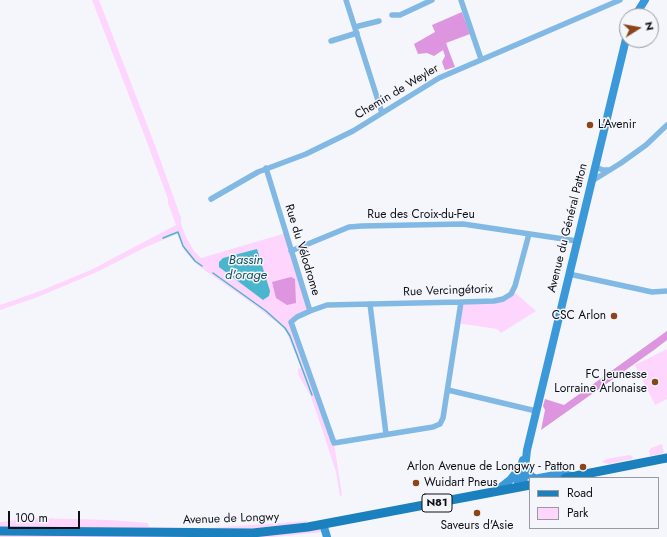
<!DOCTYPE html>
<meta charset="utf-8">
<style>
body{margin:0}
#map{position:relative;width:667px;height:537px;overflow:hidden;background:#f4f6fb;font-family:Jost,sans-serif}
canvas{display:block}
.legend{position:absolute;left:529px;top:477px;width:130px;height:52px;box-sizing:border-box;background:#f4f6fb;border:1px solid #989aa0;margin:0;padding:5px 7px;list-style:none;font-size:12px;color:#0e1018}
.legend li{display:flex;align-items:center;gap:8px;height:20px}
.legend b{width:20px;border:1px solid #989aa0}
.north{position:absolute;left:619px;top:8px;width:40px;height:40px;box-sizing:border-box;background:#f4f6fb;border:1px solid #989aa0;border-radius:50%;rotate:79deg;font-size:11px;font-weight:700;line-height:16px;text-align:center;color:#0e1018}
.north::after{content:'';display:block;margin:auto;width:14px;height:18px;background:#8a4619;clip-path:polygon(50% 0,100% 100%,50% 72%,0 100%)}
.scale{position:absolute;left:8px;top:511px;width:72px;height:18px;box-sizing:border-box;border:2px solid #0e1018;border-top:0;padding-left:5px;font-size:12px;line-height:14px;white-space:nowrap;color:#0e1018;-webkit-text-stroke:3px #f4f6fb;paint-order:stroke}
</style>
<div id="map">
<canvas width="667" height="537"></canvas>
<ul class="legend">
<li><b style="height:5px;background:#1b81be"></b>Road</li>
<li><b style="height:11px;background:#fdd5fd"></b>Park</li>
</ul>
<div class="north">N</div>
<div class="scale">100 m</div>
</div>
<script>
const g = document.querySelector('canvas').getContext('2d');
g.lineJoin = 'round';
function paint(path, color) { g.fillStyle = color; g.fill(path, 'evenodd'); }
const toPath = rows => new Path2D(rows.map(r => 'M' + r).join(''));
function strokePath(path, color, width, dash) { g.strokeStyle = color; g.lineWidth = width; g.lineCap = dash ? 'butt' : 'round'; g.setLineDash(dash || []); g.stroke(path); }
function label(font, color, halo, rows, align = 'center') {
  g.font = font + ' Jost,sans-serif'; g.lineWidth = 3; g.setLineDash([]); g.textBaseline = 'middle'; g.strokeStyle = halo; g.fillStyle = color; for (const [text, x, y, turn = 0] of rows) {
    g.save(); g.translate(x, y); g.rotate((+turn || 0) * Math.PI / 180); g.textAlign = isNaN(turn) ? turn : align; if (halo) g.strokeText(text, 0, 0); g.fillText(text, 0, 0); g.restore();
  }
}
paint(toPath([
 [92,0,99,0,156,148,181,218,181,224,186,237,194,251,201,258,286,233,310,311,291,322,334,443,342,495,340,496,336,472,323,432,311,397,298,374,298,369,301,368,286,331,280,325,253,304,196,264,184,250,177,234,146,247,97,272,38,297,0,310,0,305,35,293,91,270,176,225,168,203,168,199,145,137],
 [513,291,536,311,501,333,497,329,457,323,461,302,494,301],
 [667,349,667,399,655,405,635,365],
 [662,444,664,453,650,456,649,451,651,448],
 [630,455,633,457,632,459,608,464,602,462,606,459],
 [34,518,109,520,148,523,149,527,210,528,307,521,308,527,323,524,322,532,274,537,0,537,0,522]
]), '#fdd5fd');
paint(toPath([
 [462,12,470,34,446,43,455,67,445,70,442,62,445,56,443,50,434,56,427,53,418,54,414,44,435,32,432,25],
 [291,277,295,279,296,303,287,305,276,298,272,282],
 [667,331,667,340,654,350,541,430,545,410,543,406,545,399,564,405]
]), '#de95df');
paint(toPath([
 [257,249,270,291,269,296,263,300,219,267,219,262,223,258]
]), '#49b6ce');
strokePath(toPath([
 [163,238,178,232,183,246,195,261,202,266],
 [213,273,266,311,285,328,290,336,312,395]
]), '#49b6ce', 1.5);
strokePath(toPath([
 [346,0,382,113],
 [461,0,481,59],
 [392,15,400,15,432,0],
 [355,27,379,21],
 [331,41,357,33],
 [595,167,603,170,610,170],
 [266,168,310,311,297,317,291,322,334,443,433,427,440,424,443,418,461,302],
 [592,181,621,163,646,145,667,125],
 [211,199,258,172,306,154,353,131,439,78,620,0],
 [291,251,349,227,362,226,463,224,577,241],
 [569,274,652,292,667,291],
 [370,304,386,434],
 [310,311,327,305,461,302,494,301,503,299,511,294,515,286,529,234],
 [448,390,536,411]
]), '#81b9e4', 5.5);
strokePath(toPath([
 [635,16,645,0],
 [526,465,528,472,532,477,535,478],
 [539,478,566,473,572,477],
 [523,486,527,450,627,35],
 [519,487,517,479,523,460],
 [496,491,510,480,518,470],
 [323,524,327,537]
]), '#3b99d9', 8);
strokePath(toPath([
 [565,478,667,458],
 [0,531,253,533,308,527,530,485]
]), '#1b81be', 9);
for (const [x, y, r, color] of [
 [590,125,4,"#8a4619"],
 [614,316,4,"#8a4619"],
 [655,382,4,"#8a4619"],
 [583,467,4,"#8a4619"],
 [416,483,4,"#8a4619"],
 [477,513,4,"#8a4619"]
]) { const dot = new Path2D(); dot.arc(x, y, r, 0, 2 * Math.PI); g.fillStyle = color; g.fill(dot); strokePath(dot, '#f4f6fb', 1.5); }
for (const [x, y, w] of [
 [437,503,30]
]) { const box = new Path2D(); box.roundRect(x - w / 2, y - 9, w, 18, 3); g.fillStyle = '#f4f6fb'; g.fill(box); strokePath(box, '#0e1018', 1); }
label('bold 11px', '#0e1018', null, [
 ["N81",437,503]
]);
label('12px', '#0e1018', '#f4f6fb', [
 ["Chemin de Weyler",397,92,-31],
 ["Rue des Croix-du-Feu",421,215],
 ["Avenue du Général Patton",568,228,-76],
 ["Rue du Vélodrome",302,250,73],
 ["Rue Vercingétorix",448,291,-2],
 ["Avenue de Longwy",231,519,-2]
]);
label('12px', '#0e1018', '#f4f6fb', [
 ["L'Avenir",598,125,"left"],
 ["CSC Arlon",606,316],
 ["FC Jeunesse",647,375],
 ["Lorraine Arlonaise",647,389],
 ["Arlon Avenue de Longwy - Patton",575,467],
 ["Wuidart Pneus",424,483,"left"],
 ["Saveurs d'Asie",477,526,"center"]
], 'right');
label('italic 13px', '#0f4f5b', '#f4f6fb', [
 ["Bassin",246,261],
 ["d'orage",246,276]
]);
</script>
